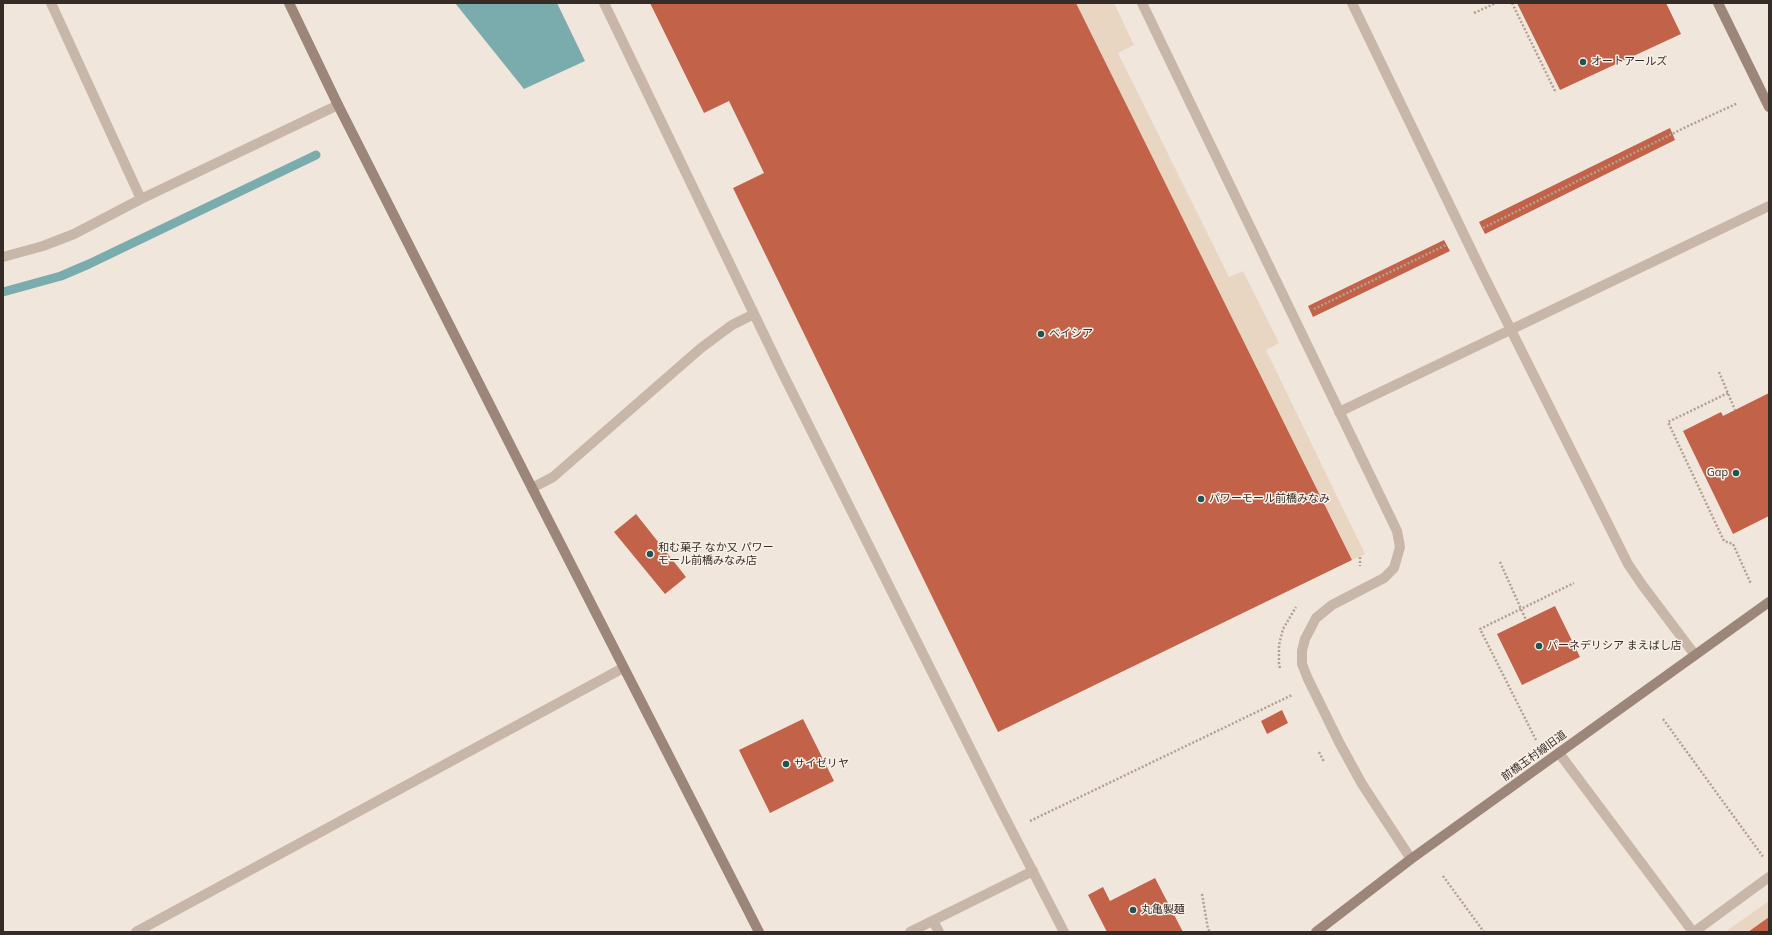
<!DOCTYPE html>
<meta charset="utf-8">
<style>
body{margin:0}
#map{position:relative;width:1772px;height:935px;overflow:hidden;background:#f1e6db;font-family:Mulish,sans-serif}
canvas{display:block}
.frame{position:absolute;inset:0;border:4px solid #352c28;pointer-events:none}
</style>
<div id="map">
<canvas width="1772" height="935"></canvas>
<div class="frame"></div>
</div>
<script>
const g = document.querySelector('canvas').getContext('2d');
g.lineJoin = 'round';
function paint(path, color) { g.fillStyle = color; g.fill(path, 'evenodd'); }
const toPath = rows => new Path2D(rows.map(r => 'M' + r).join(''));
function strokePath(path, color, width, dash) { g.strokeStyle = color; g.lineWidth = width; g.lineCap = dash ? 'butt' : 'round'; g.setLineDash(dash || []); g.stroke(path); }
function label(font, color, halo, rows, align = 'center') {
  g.font = font + ' Mulish,"Noto Sans JP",sans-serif'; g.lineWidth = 3; g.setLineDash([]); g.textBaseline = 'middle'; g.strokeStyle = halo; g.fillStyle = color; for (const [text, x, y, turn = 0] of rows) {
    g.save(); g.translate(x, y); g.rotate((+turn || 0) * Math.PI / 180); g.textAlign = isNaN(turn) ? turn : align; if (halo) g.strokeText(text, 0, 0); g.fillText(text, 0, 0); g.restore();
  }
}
paint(toPath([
 [1076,3,1114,3,1134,45,1118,53,1229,277,1243,271,1279,343,1266,350,1365,554,1352,560],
 [1769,901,1769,917,1748,932,1725,932]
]), '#e8d6c3');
paint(toPath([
 [455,3,557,3,585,61,524,89]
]), '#7bacad');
strokePath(toPath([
 [3,292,61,276,89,264,316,155]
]), '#7bacad', 9);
paint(toPath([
 [650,3,1076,3,1352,560,998,732,733,188,764,173,729,101,704,113],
 [1517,3,1666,3,1681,34,1560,90],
 [1670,128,1675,140,1485,234,1479,222],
 [1444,240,1450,251,1313,317,1308,306],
 [1769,393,1769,516,1733,534,1683,431,1721,412,1723,416],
 [636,514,686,577,665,594,614,532],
 [1555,606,1580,657,1522,685,1497,634],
 [1282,710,1288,723,1267,734,1261,721],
 [803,719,834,781,770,813,739,750],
 [1155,878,1183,932,1107,932,1088,895,1103,887,1110,901],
 [1769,917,1769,932,1748,932]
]), '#c26249');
strokePath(toPath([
 [1512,3,1556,93],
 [1474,13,1496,3],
 [1483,228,1686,127,1738,103],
 [1314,309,1446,245],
 [1719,372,1735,410],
 [1728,393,1668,422,1724,541,1733,544,1751,584],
 [1360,557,1360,566],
 [1500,562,1526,620],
 [1280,668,1279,664,1279,645,1283,629,1296,607],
 [1663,719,1764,858],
 [1536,740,1480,629,1574,583],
 [1319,752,1324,762],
 [1030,821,1292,695],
 [1443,876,1484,932],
 [1202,894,1208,929,1210,932]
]), '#b4a092', 2.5, [2, 2]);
strokePath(toPath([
 [1142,3,1397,531,1400,547,1394,568,1384,578,1332,605,1316,618,1305,639,1302,651,1302,664,1308,679,1340,744,1362,784,1411,859],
 [1352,3,1483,274,1628,564,1643,586,1695,655],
 [1339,412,1769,206],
 [532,488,553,477,701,348,732,325,754,314],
 [1559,753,1693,932],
 [933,921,939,932],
 [910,932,1033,871],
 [1694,932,1769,877]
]), '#c8b6a8', 10);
strokePath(toPath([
 [51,3,141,199],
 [604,3,782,372,998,804,1064,932],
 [3,257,43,246,74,234,141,199,338,105],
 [136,932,623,668]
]), '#c8b6a8', 10);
strokePath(toPath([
 [289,3,338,105,532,488,759,932],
 [1718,3,1769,107],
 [1316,932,1411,859,1769,602]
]), '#9c8579', 10);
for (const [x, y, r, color] of [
 [1583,62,4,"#1f5455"],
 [1041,334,4,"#1f5455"],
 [1736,473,4,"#1f5455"],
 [1201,499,4,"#1f5455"],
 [650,554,4,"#1f5455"],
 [1539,646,4,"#1f5455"],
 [786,764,4,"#1f5455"],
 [1133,910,4,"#1f5455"]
]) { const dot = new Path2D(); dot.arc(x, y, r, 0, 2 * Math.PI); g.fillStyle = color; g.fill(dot); strokePath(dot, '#f9f0e7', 1.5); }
label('11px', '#352c28', '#f9f0e7', [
 ["オートアールズ",1591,62],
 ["ベイシア",1049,334],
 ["Gap",1728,473,"right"],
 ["パワーモール前橋みなみ",1209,499],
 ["和む菓子 なか又 パワー",658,548],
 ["モール前橋みなみ店",658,561],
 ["パーネデリシア まえばし店",1547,646],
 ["サイゼリヤ",794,764],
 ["丸亀製麺",1141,910]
], 'left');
label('11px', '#352c28', '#f9f0e7', [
 ["前橋玉村線旧道",1534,756,-36]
]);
</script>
